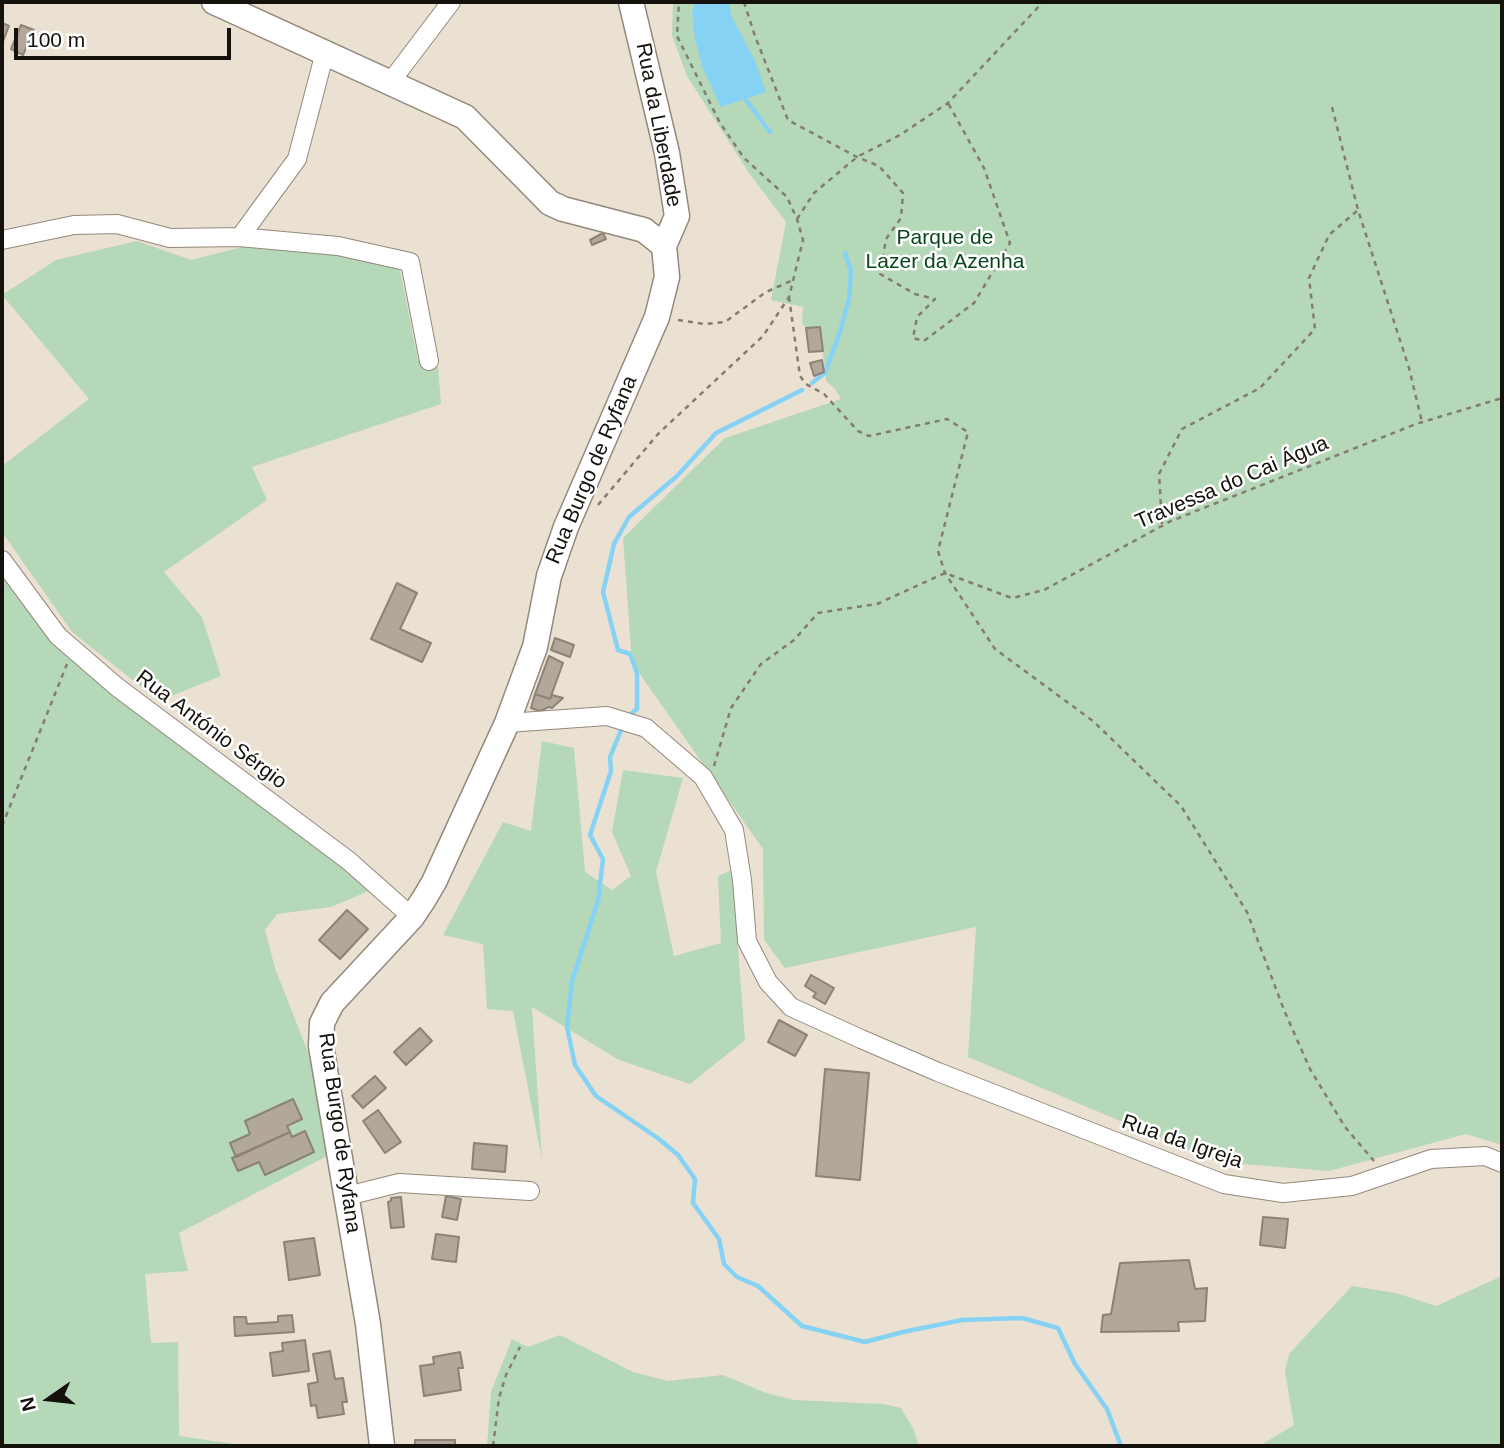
<!DOCTYPE html>
<meta charset="utf-8">
<style>
body{margin:0}
#map{position:relative;width:1504px;height:1448px;overflow:hidden;background:#ebe1d3;font-family:Arial,sans-serif}
canvas{display:block}
.frame{position:absolute;inset:0;border:4px solid #15120d;pointer-events:none}
.north{position:absolute;left:14px;top:1364px;width:70px;height:70px;-webkit-text-stroke:5px #fff;paint-order:stroke;rotate:256deg;font-size:19px;font-weight:700;line-height:28px;text-align:center;color:#15120d}
.north::after{content:'';display:block;margin:auto;width:24px;height:32px;background:#15120d;clip-path:polygon(50% 0,100% 100%,50% 72%,0 100%)}
.scale{position:absolute;left:14px;top:28px;width:217px;height:32px;box-sizing:border-box;border:4px solid #15120d;border-top:0;padding-left:9px;font-size:21px;line-height:24px;white-space:nowrap;color:#15120d;-webkit-text-stroke:5px #fff;paint-order:stroke}
</style>
<div id="map">
<canvas width="1504" height="1448"></canvas>
<div class="frame"></div>
<div class="north">N</div>
<div class="scale">100 m</div>
</div>
<script>
const g = document.querySelector('canvas').getContext('2d');
g.lineJoin = 'round';
function paint(path, color) { g.fillStyle = color; g.fill(path, 'evenodd'); }
const toPath = rows => new Path2D(rows.map(r => 'M' + r).join(''));
function strokePath(path, color, width, dash) { g.strokeStyle = color; g.lineWidth = width; g.lineCap = dash ? 'butt' : 'round'; g.setLineDash(dash || []); g.stroke(path); }
function label(font, color, halo, rows, align = 'center') {
  g.font = font + ' Arial,sans-serif'; g.lineWidth = 5; g.setLineDash([]); g.textBaseline = 'middle'; g.strokeStyle = halo; g.fillStyle = color; for (const [text, x, y, turn = 0] of rows) {
    g.save(); g.translate(x, y); g.rotate((+turn || 0) * Math.PI / 180); g.textAlign = isNaN(turn) ? turn : align; if (halo) g.strokeText(text, 0, 0); g.fillText(text, 0, 0); g.restore();
  }
}
paint(toPath([
 [673,2,1502,2,1502,1145,1466,1134,1329,1171,1218,1162,968,1057,976,927,785,968,764,940,763,849,632,663,623,538,725,438,841,399,835,389,826,381,820,327,806,328,802,323,803,307,771,300,786,222,749,173,687,76,672,35],
 [137,241,191,260,246,246,363,256,400,270,418,360,438,367,441,404,252,467,267,500,164,572,202,617,221,676,159,701,72,632,2,532,2,466,89,399,2,295,56,260],
 [2,560,73,660,373,889,331,907,277,914,265,930,275,968,311,1060,331,1154,179,1233,188,1271,145,1274,151,1343,178,1342,179,1436,248,1446,2,1446],
 [542,741,574,748,585,872,612,890,631,876,612,832,623,770,683,778,656,872,674,956,721,943,718,876,732,870,745,1040,690,1084,619,1060,532,1007,542,1160,513,1011,487,1009,483,944,443,935,503,822,531,831],
 [1502,1276,1502,1446,1259,1446,1294,1425,1285,1371,1289,1354,1352,1286,1396,1293,1436,1306],
 [560,1335,633,1372,668,1381,723,1375,766,1393,794,1400,883,1404,901,1408,913,1428,919,1446,487,1446,491,1392,512,1339,528,1347]
]), '#b4d8b8');
paint(toPath([
 [695,2,729,2,731,15,755,61,766,92,721,107,703,69,695,39,692,13]
]), '#86d2f4');
strokePath(toPath([
 [743,96,770,132],
 [812,383,825,373,840,332,849,299,851,271,845,253],
 [631,714,637,709,637,673,630,654,618,650,603,592,614,544,629,517,677,476,716,433,802,390],
 [622,728,610,757,611,771,590,835,603,859,598,901,572,981,567,1027,575,1065,596,1096,659,1139,678,1155,695,1179,693,1203,719,1239,724,1264,737,1277,758,1286,802,1326,865,1342,903,1332,962,1320,1022,1318,1058,1328,1075,1364,1107,1409,1121,1446]
]), '#86d2f4', 4.5);
const building = toPath([
 [2,23,9,26,2,44,2,23],
 [21,25,34,30,23,55,11,49,21,25],
 [603,233,606,239,592,245,590,240,603,233],
 [820,327,823,351,809,352,806,328,820,327],
 [822,360,824,372,814,376,810,363,822,360],
 [397,583,417,593,400,629,431,643,422,662,371,639,397,583],
 [555,638,574,645,570,657,551,650,555,638],
 [549,656,563,663,550,699,535,694,549,656],
 [535,694,550,699,552,695,563,698,552,708,549,707,540,711,531,708,535,694],
 [347,910,368,929,340,959,319,940,347,910],
 [811,975,834,988,825,1004,813,997,816,993,805,986,811,975],
 [779,1020,807,1035,795,1056,768,1042,779,1020],
 [420,1028,432,1041,406,1065,394,1052,420,1028],
 [825,1069,869,1073,860,1180,816,1176,825,1069],
 [375,1076,386,1088,363,1108,352,1096,375,1076],
 [293,1099,302,1119,287,1126,290,1132,236,1157,230,1143,250,1134,245,1121,293,1099],
 [378,1110,401,1142,385,1153,363,1121,378,1110],
 [305,1131,314,1152,265,1175,259,1162,238,1171,232,1158,290,1132,292,1137,305,1131],
 [474,1143,507,1146,505,1172,472,1169,474,1143],
 [446,1196,461,1199,457,1220,442,1217,446,1196],
 [401,1197,404,1227,391,1228,388,1202,391,1201,391,1198,401,1197],
 [1263,1217,1288,1219,1285,1248,1260,1245,1263,1217],
 [436,1234,459,1237,456,1262,432,1259,436,1234],
 [314,1238,320,1275,289,1280,284,1242,314,1238],
 [1189,1260,1195,1289,1207,1288,1205,1321,1178,1322,1179,1331,1101,1332,1103,1315,1111,1314,1120,1263,1189,1260],
 [292,1315,294,1332,235,1336,234,1317,246,1317,247,1324,278,1322,278,1316,292,1315],
 [305,1340,309,1371,273,1376,270,1353,283,1351,282,1343,305,1340],
 [330,1351,335,1379,343,1378,347,1402,342,1402,344,1414,318,1418,316,1405,311,1406,308,1384,318,1382,313,1354,330,1351],
 [460,1352,463,1368,458,1368,461,1390,424,1396,420,1366,434,1364,433,1357,460,1352],
 [415,1440,455,1440,455,1446,415,1446,415,1440]
]);
paint(building, '#b1a79a');
strokePath(building, '#8c8276', 2);
const street = toPath([
 [389,84,451,2],
 [239,237,338,246,410,262,429,361],
 [2,240,74,225,117,224,170,238,240,237,297,159,325,52],
 [2,560,58,636,117,687,349,861,412,917],
 [507,723,607,716,646,728,703,777,734,830,742,880,747,941,768,982,791,1007,861,1039,938,1072,1224,1184,1283,1193,1352,1186,1431,1159,1485,1156,1502,1163],
 [347,1196,399,1183,530,1191]
]);
const secondary = toPath([
 [214,2,465,117,550,203,563,209,644,230,664,246,667,277,657,317,566,527,549,576,535,647,507,723,434,882,424,899,412,917,332,1003,322,1023,321,1046,368,1324,382,1446],
 [631,2,667,153,677,216,664,246]
]);
strokePath(street, '#92897c', 20);
strokePath(secondary, '#92897c', 27);
strokePath(toPath([
 [744,2,755,36,788,120,857,157,879,166,903,193,901,218,886,239,880,274,915,294,935,299,917,317,913,338,924,341,974,303,1010,243,984,168,948,103],
 [1332,107,1358,210,1409,368,1422,422],
 [797,219,814,193,857,157,900,135,948,103,1043,2],
 [789,297,800,376,806,384,824,394,858,431,869,436,947,419,968,432,938,551,945,573,995,649,1093,721,1181,806,1247,912,1284,1010,1310,1069,1345,1127,1374,1161],
 [678,320,704,324,725,322,766,292,791,281],
 [598,505,658,434,763,336,789,297,803,240,797,219,787,197,744,158,720,123,677,36,679,2],
 [1162,524,1159,474,1182,429,1260,388,1315,329,1309,278,1329,235,1358,210],
 [714,766,731,708,761,664,794,640,818,613,877,604,945,573,1012,598,1044,590,1171,521,1416,424,1502,398],
 [2,826,67,664],
 [493,1446,499,1398,506,1375,520,1347]
]), '#837c73', 2.5, [5, 5]);
strokePath(street, '#fff', 18);
strokePath(secondary, '#fff', 24);
label('21px', '#15120d', '#fff', [
 ["Rua da Liberdade",658,125,79],
 ["Rua Burgo de Ryfana",592,470,-67],
 ["Travessa do Cai Água",1232,483,-23],
 ["Rua António Sérgio",211,730,37],
 ["Rua Burgo de Ryfana",339,1133,82],
 ["Rua da Igreja",1182,1142,19]
]);
label('21px', '#08471b', '#fff', [
 ["Parque de",945,238],
 ["Lazer da Azenha",945,262]
]);
</script>
